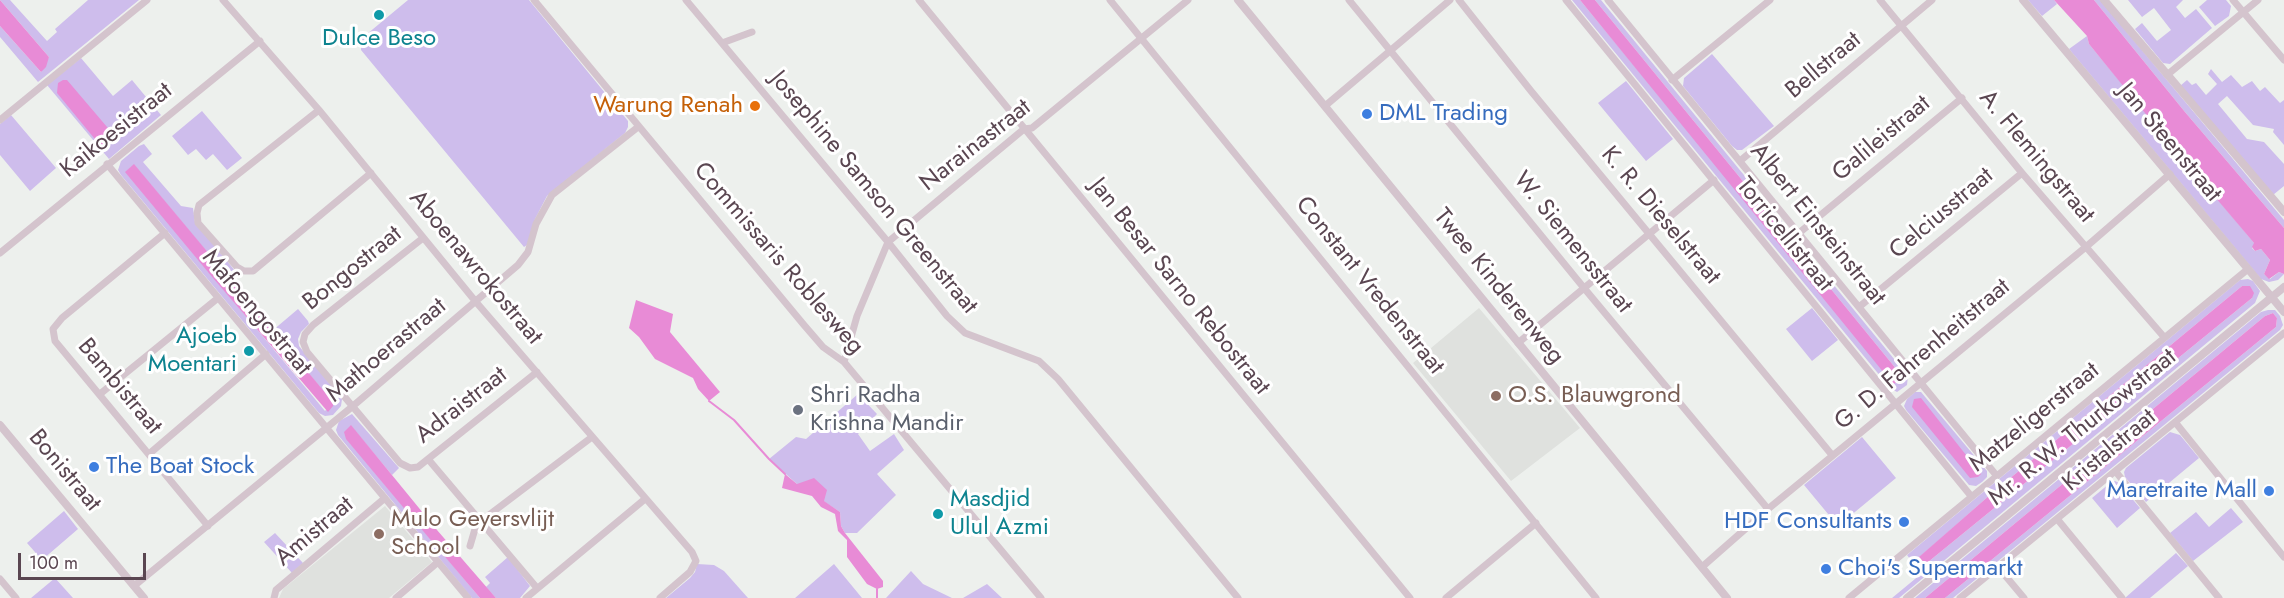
<!DOCTYPE html>
<style>
body{margin:0}
#map{position:relative;width:2284px;height:598px;overflow:hidden;background:#edf0ed;font-family:Jost,sans-serif}
canvas{display:block}
.scale{position:absolute;left:18px;top:553px;width:128px;height:27px;box-sizing:border-box;border:3px solid #5a4651;border-top:0;padding-left:8px;font-size:18px;line-height:21px;white-space:nowrap;color:#5a4651;-webkit-text-stroke:4px #fff;paint-order:stroke}
</style>
<div id="map">
<canvas width="2284" height="598"></canvas>
<div class="scale">100 m</div>
</div>
<script>
const g = document.querySelector('canvas').getContext('2d');
g.lineJoin = 'round';
function paint(path, color) { g.fillStyle = color; g.fill(path, 'evenodd'); }
const toPath = rows => new Path2D(rows.map(r => 'M' + r).join(''));
function strokePath(path, color, width, dash) { g.strokeStyle = color; g.lineWidth = width; g.lineCap = dash ? 'butt' : 'round'; g.setLineDash(dash || []); g.stroke(path); }
function label(font, color, halo, rows, align = 'center') {
  g.font = font + ' Jost,sans-serif'; g.lineWidth = 6; g.setLineDash([]); g.textBaseline = 'middle'; g.strokeStyle = halo; g.fillStyle = color; for (const [text, x, y, turn = 0] of rows) {
    g.save(); g.translate(x, y); g.rotate((+turn || 0) * Math.PI / 180); g.textAlign = isNaN(turn) ? turn : align; if (halo) g.strokeText(text, 0, 0); g.fillText(text, 0, 0); g.restore();
  }
}
paint(toPath([
 [1479,308,1580,428,1511,481,1413,363],
 [385,506,432,562,389,598,279,598,283,589]
]), '#dfe1de');
paint(toPath([
 [0,0,10,0,47,41,57,32,55,29,88,0,139,0,38,82,0,37,0,26,41,72,49,57],
 [408,0,529,0,628,121,628,127,625,133,547,196,535,219,527,245,524,247,361,50,361,39],
 [1572,0,1580,0,1703,149,1901,381,1902,376,1595,0,1601,0,1908,376,1907,385,1897,392,1890,388],
 [2028,0,2054,0,2057,4,2042,16],
 [2094,0,2100,0,2284,220,2284,228,2185,112],
 [2128,0,2183,0,2176,7,2185,18,2196,9,2212,28,2170,64,2163,63,2135,29,2142,23,2157,41,2171,30,2154,8,2142,17],
 [2207,0,2226,0,2231,6,2229,16,2215,26,2199,7],
 [2087,36,2089,44,2255,244,2252,248,2255,251,2261,249,2270,260,2264,274,2270,279,2279,272,2284,274,2278,280,2269,282,2261,279,2069,49],
 [1712,54,1774,126,1742,150,1737,150,1732,146,1683,86,1684,78],
 [81,58,113,96,132,80,161,115,109,159,47,85],
 [2211,69,2222,82,2231,75,2242,87,2252,81,2260,91,2265,87,2280,103,2284,100,2284,145,2273,132,2274,129,2253,125,2227,96,2218,104,2247,139,2264,142,2284,164,2284,186,2273,195,2180,86,2187,80,2192,85,2196,83,2206,95,2217,84,2208,74],
 [1626,81,1673,139,1646,161,1598,103],
 [202,111,242,158,227,170,213,154,206,160,196,149,188,155,172,136],
 [11,115,56,168,30,191,0,155,0,124],
 [144,144,152,154,143,162,181,206,193,208,195,222,236,272,222,270,134,165,126,172,325,411,333,402,272,331,298,309,308,321,309,324,301,332,298,339,299,346,342,399,341,406,333,415,325,416,319,413,121,175,118,170,121,161,139,146],
 [2248,279,2253,281,2260,291,2255,303,1899,598,1892,598,1921,574,1917,568,1922,567,2252,298,2242,286,1991,494,1913,563,1907,555,2240,280],
 [1812,308,1838,340,1812,361,1786,329],
 [2268,310,2275,310,2280,316,2283,325,2280,330,1953,598,1945,598,2276,327,2277,318,2273,313,2265,316,1925,598,1915,598,2261,312],
 [1915,392,1921,392,1987,471,1987,477,1982,482,1976,486,1969,485,1906,410,1904,406,1907,399],
 [858,394,877,414,858,434,870,451,894,434,904,450,877,474,896,495,857,533,845,533,841,526,840,512,797,484,769,459,796,437,806,439],
 [352,414,399,468,392,475,351,426,347,439,480,598,472,598,338,435,336,430,339,421],
 [2170,432,2180,435,2199,458,2146,502,2125,477,2124,472,2126,468],
 [1862,437,1896,478,1838,526,1804,485],
 [2115,481,2119,483,2140,508,2117,528,2092,498,2110,483],
 [2231,508,2243,522,2193,561,2170,533,2196,512,2209,527],
 [64,511,78,529,42,560,27,543],
 [275,533,303,563,292,573,264,542],
 [2176,553,2188,566,2150,598,2125,598],
 [508,557,530,586,520,598,496,598,486,587,490,583,485,577],
 [697,564,714,565,724,571,748,598,666,598,690,578,695,572],
 [834,564,862,598,795,598],
 [911,571,923,584,952,598,886,598],
 [55,578,73,598,31,598],
 [987,584,1002,598,963,598]
]), '#cebdec');
paint(toPath([
 [0,0,49,57,46,67,41,72,0,26],
 [1580,0,1595,0,1902,376,1901,381,1893,384],
 [2054,0,2094,0,2185,112,2284,228,2284,274,2279,272,2269,279,2264,274,2270,260,2261,249,2255,251,2252,247,2254,243,2171,145,2089,44,2087,36],
 [63,80,67,80,113,134,112,138,104,145,99,144,57,93,58,83],
 [134,164,333,402,333,406,328,412,213,278,125,172],
 [2242,286,2250,286,2254,293,2252,298,1922,567,1917,568,1913,563,1919,557,1991,494],
 [636,300,673,314,670,332,720,392,709,401,698,389,693,378,655,359,639,337,629,328],
 [2273,313,2277,318,2276,327,1945,598,1925,598,2265,316],
 [1921,398,1981,474,1978,477,1970,478,1912,407,1914,399],
 [351,425,437,530,496,598,480,598,429,538,346,439,344,432],
 [785,474,797,484,814,478,827,490,824,501,840,512,841,526,845,533,883,581,883,587,877,589,867,584,847,557,847,540,838,531,835,514,821,507,812,496,782,488]
]), '#e88bd6');
strokePath(toPath([
 [709,401,734,420,769,459,785,474],
 [877,598,877,589]
]), '#e88bd6', 2);
strokePath(toPath([
 [223,0,319,110,476,302,692,552,696,561,690,572,660,598],
 [534,0,804,325,823,347,844,362,1041,598],
 [686,0,888,242,947,316,965,333,1039,361,1058,379,1238,598],
 [919,0,1410,598],
 [1110,0,1596,598],
 [1349,0,1584,288,1768,509],
 [1459,0,1531,91,1832,455],
 [1566,0,1971,496],
 [1608,0,1996,475],
 [1880,0,2022,173,2164,337],
 [2233,0,2284,60],
 [722,43,752,32],
 [2167,75,2258,0],
 [1672,80,1770,0],
 [1325,106,1450,0],
 [319,110,199,205,197,213,198,223,237,267,244,271,253,271,371,173],
 [0,120,147,0],
 [1740,161,1932,0],
 [107,164,468,598],
 [165,233,62,318,53,329,55,341,208,526],
 [1799,233,1962,98],
 [423,238,313,325,305,334,303,342,307,352,400,463,410,468,418,467,537,372],
 [0,253,260,41],
 [1859,307,2022,173],
 [1518,343,1714,180],
 [844,362,857,316,888,242,1024,129,1032,128,1188,0],
 [100,394,218,298],
 [2175,422,2284,557],
 [149,454,266,354],
 [428,459,537,588],
 [2116,472,2219,598],
 [2058,520,2122,598],
 [470,546,475,529,481,521,592,437],
 [1702,567,1768,509,2087,246,2170,174],
 [1998,567,2024,598],
 [0,579,16,598],
 [134,586,353,406,518,265,528,252,536,224,552,195,638,127],
 [274,598,276,590,385,498],
 [396,598,438,562],
 [526,598,645,499],
 [1446,598,1536,523],
 [1849,598,2248,269],
 [1960,598,2284,333]
]), '#d4c4cd', 7);
strokePath(toPath([
 [1238,0,1727,598],
 [2023,0,2284,312],
 [2104,0,2284,212],
 [0,425,144,598],
 [1907,598,2284,287]
]), '#d4c4cd', 8);
for (const [x, y, r, color] of [
 [379,15,6,"#0f9aa8"],
 [755,106,6,"#e8710a"],
 [1367,114,6,"#3f7fe0"],
 [249,351,6,"#0f9aa8"],
 [1496,396,6,"#8d6e63"],
 [798,410,6,"#6b7280"],
 [94,467,6,"#3f7fe0"],
 [2269,491,6,"#3f7fe0"],
 [938,514,6,"#0f9aa8"],
 [1904,522,6,"#3f7fe0"],
 [379,534,6,"#8d6e63"],
 [1826,569,6,"#3f7fe0"]
]) { const dot = new Path2D(); dot.arc(x, y, r, 0, 2 * Math.PI); g.fillStyle = color; g.fill(dot); strokePath(dot, '#fff', 2); }
label('24px', '#0d838f', '#fff', [
 ["Dulce Beso",379,39],
 ["Ajoeb",237,337,"right"],
 ["Moentari",237,365,"right"],
 ["Masdjid",950,500,"left"],
 ["Ulul Azmi",950,528,"left"]
]);
label('24px', '#5a4651', '#fff', [
 ["Bellstraat",1824,66,-40],
 ["Kaikoesistraat",117,131,-39],
 ["Galileistraat",1882,139,-40],
 ["Jan Steenstraat",2169,143,50],
 ["Narainastraat",976,146,-38],
 ["A. Flemingstraat",2036,157,50],
 ["Josephine Samson Greenstraat",873,193,50],
 ["Celciusstraat",1942,214,-40],
 ["K. R. Dieselstraat",1660,216,50],
 ["Albert Einsteinstraat",1817,225,51],
 ["Torricellistraat",1784,235,51],
 ["W. Siemensstraat",1572,243,51],
 ["Commissaris Roblesweg",778,259,49],
 ["Aboenawrokostraat",475,268,50],
 ["Bongostraat",353,269,-39],
 ["Constant Vredenstraat",1369,286,51],
 ["Jan Besar Sarno Rebostraat",1179,287,51],
 ["Twee Kinderenweg",1498,287,51],
 ["Mafoengostraat",256,313,50],
 ["Mathoerastraat",387,351,-40],
 ["G. D. Fahrenheitstraat",1923,355,-40],
 ["Bambistraat",119,387,50],
 ["Adraistraat",462,406,-38],
 ["Matzeligerstraat",2035,418,-39],
 ["Mr. R.W. Thurkowstraat",2083,428,-39],
 ["Kristalstraat",2110,451,-40],
 ["Bonistraat",64,471,50],
 ["Amistraat",315,532,-40]
]);
label('24px', '#c56008', '#fff', [
 ["Warung Renah",743,106]
], 'right');
label('24px', '#366cbe', '#fff', [
 ["DML Trading",1379,114],
 ["The Boat Stock",106,467],
 ["Maretraite Mall",2257,491,"right"],
 ["HDF Consultants",1892,522,"right"],
 ["Choi's Supermarkt",1838,569]
], 'left');
label('24px', '#5b616d', '#fff', [
 ["Shri Radha",810,396],
 ["Krishna Mandir",810,424]
], 'left');
label('24px', '#785e54', '#fff', [
 ["O.S. Blauwgrond",1508,396],
 ["Mulo Geyersvlijt",391,520],
 ["School",391,548]
], 'left');
</script>
